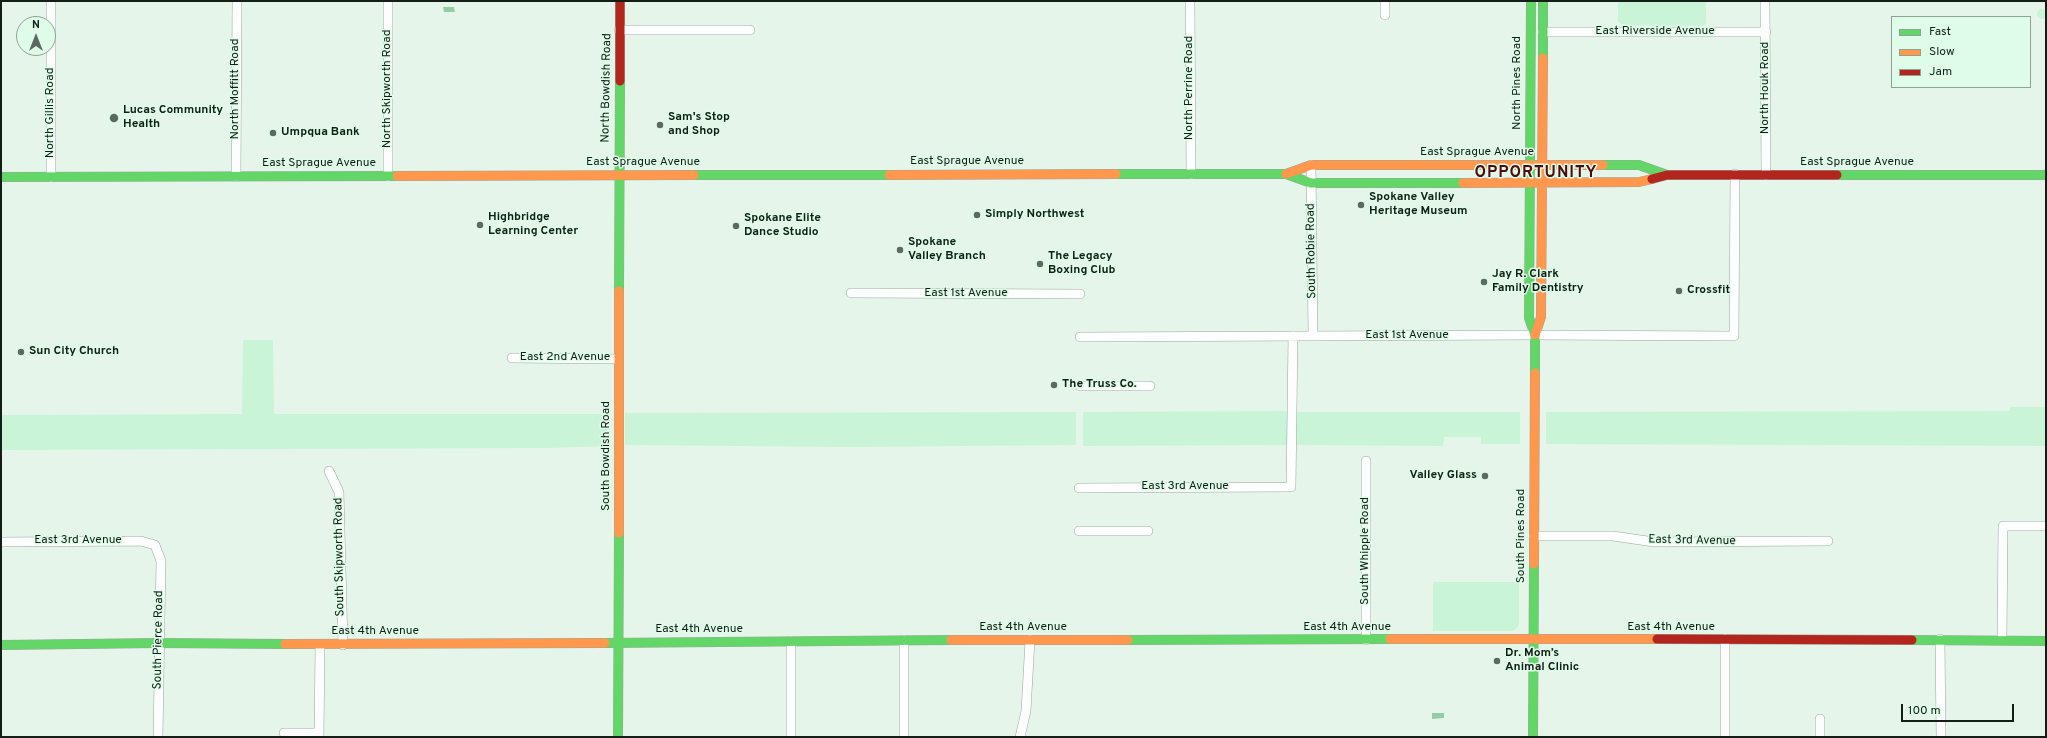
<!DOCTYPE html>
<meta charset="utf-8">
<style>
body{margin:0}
#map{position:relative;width:2047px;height:738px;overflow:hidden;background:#e5f5ea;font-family:Overpass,sans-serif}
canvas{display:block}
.frame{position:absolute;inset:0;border:2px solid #131e17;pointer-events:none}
.legend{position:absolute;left:1891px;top:16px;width:140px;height:72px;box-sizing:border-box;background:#defce7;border:1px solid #8da394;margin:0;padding:5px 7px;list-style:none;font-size:12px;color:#131e17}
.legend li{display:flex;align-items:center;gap:8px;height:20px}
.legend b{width:20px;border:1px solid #8da394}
.north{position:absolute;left:16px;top:16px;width:40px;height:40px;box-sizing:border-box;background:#defce7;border:1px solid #8da394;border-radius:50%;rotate:0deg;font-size:11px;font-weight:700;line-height:16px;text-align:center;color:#131e17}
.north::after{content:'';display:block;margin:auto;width:14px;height:18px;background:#5c6961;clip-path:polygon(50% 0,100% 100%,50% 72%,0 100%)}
.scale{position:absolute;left:1901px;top:704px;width:113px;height:18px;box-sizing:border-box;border:2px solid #131e17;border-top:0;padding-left:5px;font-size:12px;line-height:14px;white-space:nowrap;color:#131e17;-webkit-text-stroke:3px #defce7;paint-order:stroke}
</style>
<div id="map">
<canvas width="2047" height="738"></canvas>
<div class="frame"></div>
<ul class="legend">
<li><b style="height:5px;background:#63d668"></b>Fast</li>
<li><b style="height:5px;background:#ff974d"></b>Slow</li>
<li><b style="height:5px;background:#b3261e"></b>Jam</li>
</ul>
<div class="north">N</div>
<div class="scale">100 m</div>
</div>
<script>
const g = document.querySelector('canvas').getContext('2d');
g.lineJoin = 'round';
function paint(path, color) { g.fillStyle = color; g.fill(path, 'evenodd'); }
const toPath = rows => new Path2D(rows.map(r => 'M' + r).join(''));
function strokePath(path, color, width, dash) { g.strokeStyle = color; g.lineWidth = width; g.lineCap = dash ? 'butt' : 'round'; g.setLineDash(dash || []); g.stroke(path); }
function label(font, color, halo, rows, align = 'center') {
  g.font = font + ' Overpass,sans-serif'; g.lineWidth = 3; g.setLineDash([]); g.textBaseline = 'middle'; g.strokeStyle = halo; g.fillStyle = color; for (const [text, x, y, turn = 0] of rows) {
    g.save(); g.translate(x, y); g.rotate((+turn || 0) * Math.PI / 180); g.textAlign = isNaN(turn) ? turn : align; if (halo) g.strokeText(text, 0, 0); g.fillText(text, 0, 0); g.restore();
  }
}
paint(toPath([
 [1618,1,1706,1,1706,23,1703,26,1623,25,1618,22],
 '2037 14a5 5 0 1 1 10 0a5 5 0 1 1-10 0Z',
 [243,340,273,340,274,414,607,414,607,446,550,448,1,450,1,415,242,414],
 [2010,407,2046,407,2046,446,1546,444,1546,412,2010,411],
 [1287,411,1287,445,1083,446,1083,412],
 [1076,412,1076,445,850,447,625,445,625,413],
 [1295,412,1520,412,1520,444,1481,444,1481,437,1444,437,1443,446,1295,445],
 [1433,582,1519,582,1519,624,1517,628,1513,631,1433,631]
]), '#c9f4d7');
paint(toPath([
 [443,7,454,7,455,12,444,12],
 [1432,713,1444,713,1444,718,1432,719]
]), '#94cca8');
const street = toPath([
 [51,1,51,177],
 [1190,1,1191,174],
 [1765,1,1766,175],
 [1385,15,1385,1],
 [619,30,750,30],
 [1543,32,1766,32],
 [1311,165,1313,336],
 [388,176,388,1],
 [236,177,237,1],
 [851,293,1080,294],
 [1080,337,1535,335,1734,336,1735,174],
 [512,358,618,359],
 [1080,386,1150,386],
 [329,471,339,492,343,645],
 [1079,488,1291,487,1293,336],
 [1079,531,1148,531],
 [1534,536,1613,536,1654,542,1828,541],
 [1,542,141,541,155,545,161,561,158,737],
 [1940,639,1941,737],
 [1366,640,1366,461],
 [2002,640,2003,526,2046,526],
 [284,733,319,733],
 [319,737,320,645],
 [791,737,791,641],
 [904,737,904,640],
 [1020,737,1026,711,1030,640],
 [1725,737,1725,639],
 [1820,737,1820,719]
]);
const fast = toPath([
 [1531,1,1529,318,1535,335,1535,373],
 [1543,58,1543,1],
 [1603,165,1639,165,1667,175],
 [1116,174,1286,174,1311,183,1463,183],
 [694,175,889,175],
 [1837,175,2046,175],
 [1,177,397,176],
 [619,291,620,81],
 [1128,640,1390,639],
 [1912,640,2046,641],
 [605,643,951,640],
 [1,645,159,643,285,644],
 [618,737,619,533],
 [1533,737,1534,564]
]);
const slow = toPath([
 [1286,174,1311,165,1603,165],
 [889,175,1116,174],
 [397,176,694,175],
 [1463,183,1639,182,1652,179],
 [1535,335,1541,317,1543,58],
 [619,533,619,291],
 [1534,564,1535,373],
 [1390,639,1657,639],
 [951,640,1128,640],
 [285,644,605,643]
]);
const jam = toPath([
 [620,81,620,1],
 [1652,179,1667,175,1837,175],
 [1657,639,1912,640]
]);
strokePath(street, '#9aa69e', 10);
strokePath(fast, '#9aa69e', 10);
strokePath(slow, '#9aa69e', 10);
strokePath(jam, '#9aa69e', 10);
strokePath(street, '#fbfefc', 9);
strokePath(fast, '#63d668', 9);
strokePath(slow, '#ff974d', 9);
strokePath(jam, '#b3261e', 9);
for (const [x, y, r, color] of [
 [114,118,5,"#5c6961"],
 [660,125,4,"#5c6961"],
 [273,133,4,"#5c6961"],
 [1361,205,4,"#5c6961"],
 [977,215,4,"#5c6961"],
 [480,225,4,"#5c6961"],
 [736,226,4,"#5c6961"],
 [900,250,4,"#5c6961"],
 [1040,264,4,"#5c6961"],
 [1484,282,4,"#5c6961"],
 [1679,291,4,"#5c6961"],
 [21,352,4,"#5c6961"],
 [1054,385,4,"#5c6961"],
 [1485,476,4,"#5c6961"],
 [1497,661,4,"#5c6961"]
]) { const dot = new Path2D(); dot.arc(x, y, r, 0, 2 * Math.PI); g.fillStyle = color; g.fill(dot); strokePath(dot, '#defce7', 1.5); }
label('12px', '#131e17', '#defce7', [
 ["East Riverside Avenue",1655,32],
 ["North Pines Road",1518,83,-90],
 ["North Bowdish Road",607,88,-89],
 ["North Perrine Road",1190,88,-90],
 ["North Houk Road",1766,88,-90],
 ["North Moffitt Road",236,89,-90],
 ["North Skipworth Road",388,89,-90],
 ["North Gillis Road",51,113,-90],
 ["East Sprague Avenue",1477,153],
 ["East Sprague Avenue",967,162],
 ["East Sprague Avenue",643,163],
 ["East Sprague Avenue",1857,163],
 ["East Sprague Avenue",319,164],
 ["South Robie Road",1312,251,-91],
 ["East 1st Avenue",966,294],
 ["East 1st Avenue",1407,336],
 ["East 2nd Avenue",565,358],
 ["South Bowdish Road",607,456,-90],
 ["East 3rd Avenue",1185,487],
 ["South Pines Road",1522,536,-90],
 ["East 3rd Avenue",78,541],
 ["East 3rd Avenue",1692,541,1],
 ["South Whipple Road",1366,551,-90],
 ["South Skipworth Road",340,557,-91],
 ["East 4th Avenue",1023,628],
 ["East 4th Avenue",1347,628],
 ["East 4th Avenue",1671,628],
 ["East 4th Avenue",699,630],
 ["East 4th Avenue",375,632],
 ["South Pierce Road",159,640,-89]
]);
label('bold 12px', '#131e17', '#defce7', [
 ["Lucas Community",123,111],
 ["Health",123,125],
 ["Sam's Stop",668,118],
 ["and Shop",668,132],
 ["Umpqua Bank",281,133],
 ["Spokane Valley",1369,198],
 ["Heritage Museum",1369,212],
 ["Simply Northwest",985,215],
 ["Highbridge",488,218],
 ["Learning Center",488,232],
 ["Spokane Elite",744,219],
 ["Dance Studio",744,233],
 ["Spokane",908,243],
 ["Valley Branch",908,257],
 ["The Legacy",1048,257],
 ["Boxing Club",1048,271],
 ["Jay R. Clark",1492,275],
 ["Family Dentistry",1492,289],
 ["Crossfit",1687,291],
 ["Sun City Church",29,352],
 ["The Truss Co.",1062,385],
 ["Valley Glass",1477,476,"right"],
 ["Dr. Mom’s",1505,654],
 ["Animal Clinic",1505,668]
], 'left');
g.letterSpacing = '1px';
label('bold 16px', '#500b12', '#defce7', [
 ["OPPORTUNITY",1536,174]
]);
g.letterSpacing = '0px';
</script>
